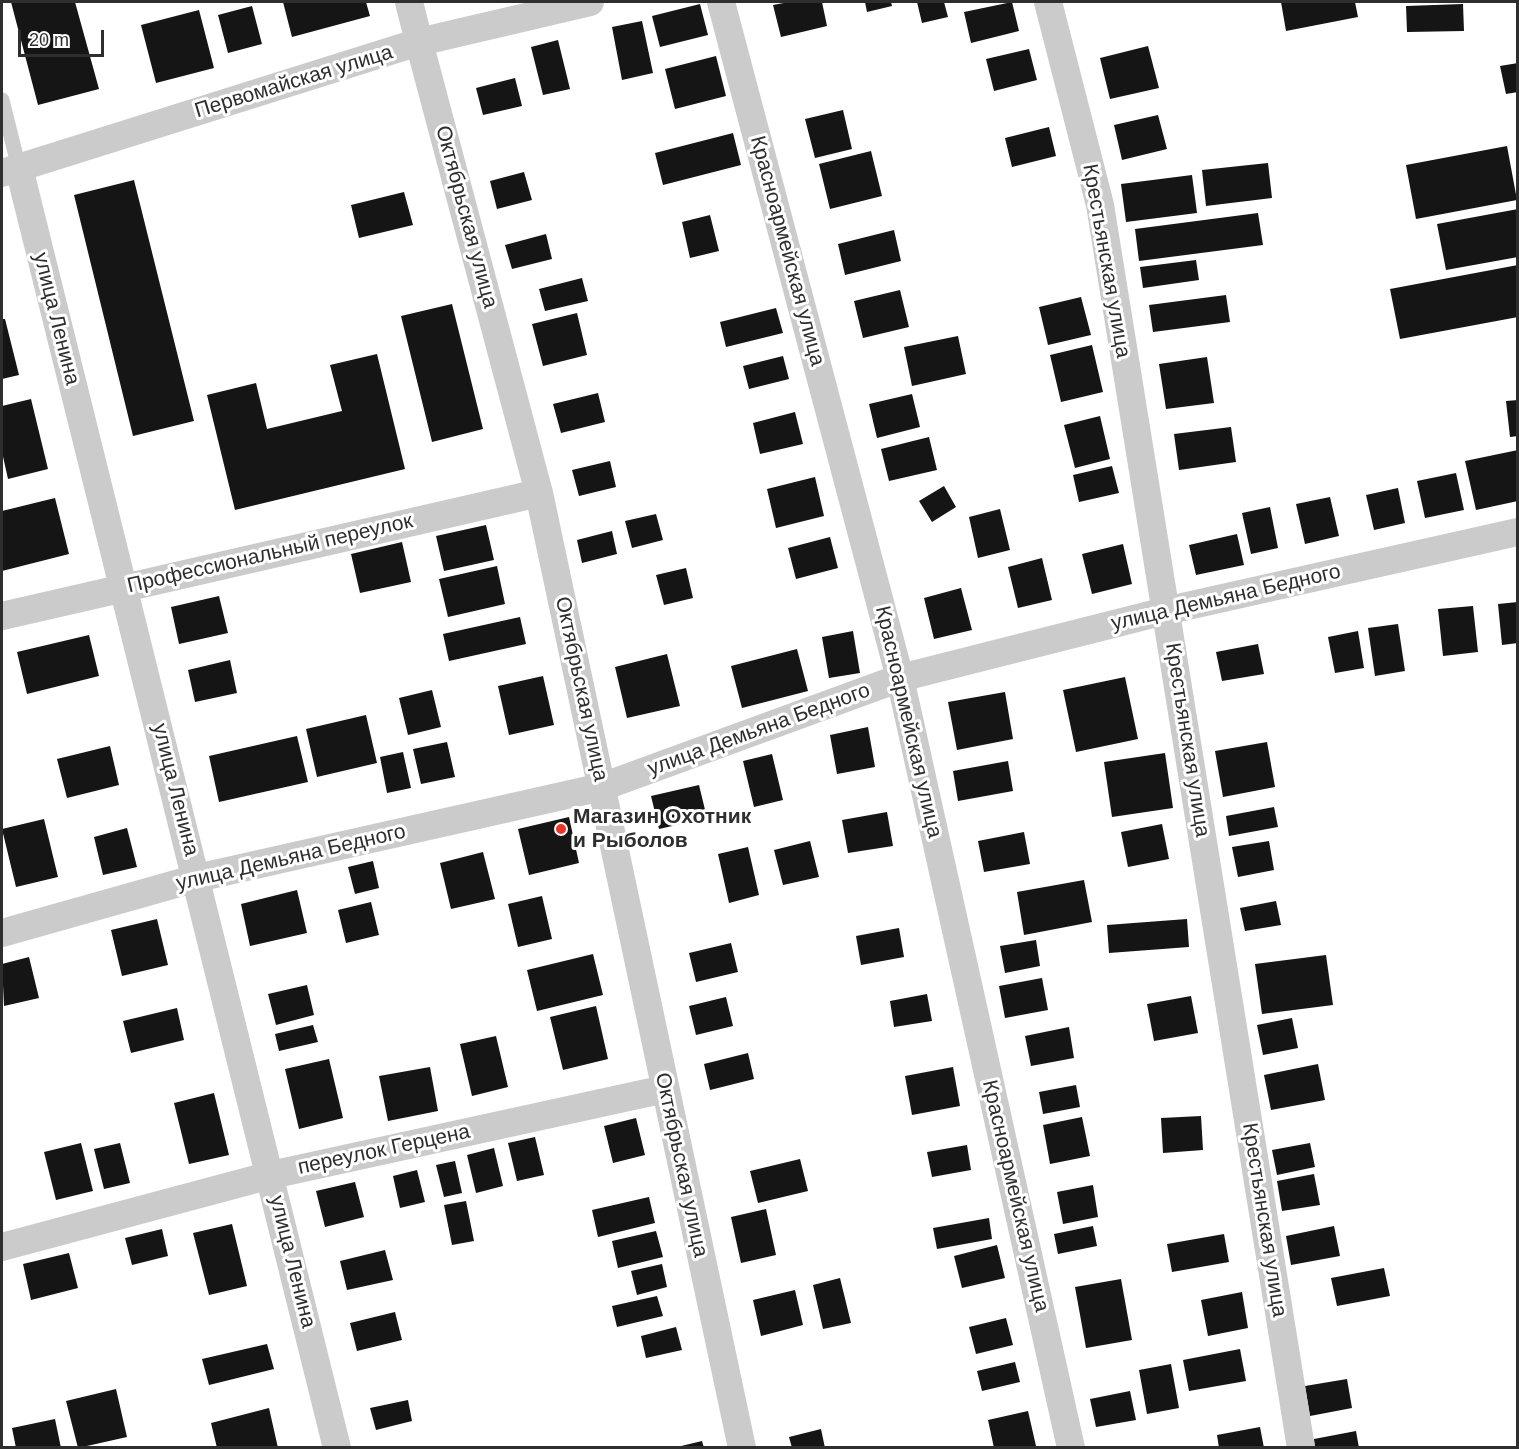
<!DOCTYPE html>
<meta charset="utf-8">
<style>
body{margin:0}
#map{position:relative;width:1519px;height:1449px;overflow:hidden;background:#fff;font-family:Helvetica,sans-serif}
canvas{display:block}
.frame{position:absolute;inset:0;border:3px solid #2e2e2e;pointer-events:none}
.scale{position:absolute;left:18px;top:30px;width:86px;height:27px;box-sizing:border-box;border:3px solid #2e2e2e;border-top:0;padding-left:8px;font-size:18px;line-height:21px;white-space:nowrap;color:#2e2e2e;-webkit-text-stroke:4px #fff;paint-order:stroke}
</style>
<div id="map">
<canvas width="1519" height="1449"></canvas>
<div class="frame"></div>
<div class="scale">20 m</div>
</div>
<script>
const g = document.querySelector('canvas').getContext('2d');
g.lineJoin = 'round';
function paint(path, color) { g.fillStyle = color; g.fill(path, 'evenodd'); }
const toPath = rows => new Path2D(rows.map(r => 'M' + r).join(''));
function strokePath(path, color, width, dash) { g.strokeStyle = color; g.lineWidth = width; g.lineCap = dash ? 'butt' : 'round'; g.setLineDash(dash || []); g.stroke(path); }
function label(font, color, halo, rows, align = 'center') {
  g.font = font + ' Helvetica,sans-serif'; g.lineWidth = 6; g.setLineDash([]); g.textBaseline = 'middle'; g.strokeStyle = halo; g.fillStyle = color; for (const [text, x, y, turn = 0] of rows) {
    g.save(); g.translate(x, y); g.rotate((+turn || 0) * Math.PI / 180); g.textAlign = isNaN(turn) ? turn : align; if (halo) g.strokeText(text, 0, 0); g.fillText(text, 0, 0); g.restore();
  }
}
paint(toPath([
 [11,2,75,2,99,89,38,105],
 [283,2,366,2,370,16,292,37],
 [789,2,822,2,827,26,781,37,773,5],
 [865,2,891,2,892,6,867,12],
 [917,2,944,2,948,17,922,23],
 [1012,2,1019,31,971,43,964,12],
 [1281,2,1355,2,1358,17,1286,31],
 [700,4,708,35,660,47,652,16],
 [1463,4,1464,31,1407,32,1406,6],
 [252,6,262,44,228,53,218,15],
 [199,10,214,68,156,83,141,25],
 [642,21,653,73,622,80,612,27],
 [558,40,570,89,543,95,531,47],
 [1148,46,1159,88,1110,99,1100,58],
 [1029,49,1037,80,994,91,986,59],
 [716,56,726,96,675,109,665,69],
 [1518,63,1518,92,1506,94,1500,66],
 [515,78,522,106,483,115,476,88],
 [843,110,852,149,815,158,805,119],
 [1158,115,1167,149,1122,160,1114,125],
 [1049,127,1056,156,1012,167,1005,138],
 [733,133,741,165,663,185,655,153],
 [1507,146,1517,200,1416,219,1406,165],
 [871,151,882,196,830,209,819,164],
 [1268,163,1272,198,1206,206,1202,170],
 [524,172,532,200,497,209,490,181],
 [1192,175,1197,213,1126,222,1121,184],
 [134,180,194,421,133,436,74,195],
 [404,192,413,225,359,238,351,205],
 [1518,209,1518,257,1446,270,1437,224],
 [1258,213,1263,245,1139,261,1135,229],
 [710,215,719,251,690,258,682,222],
 [894,230,901,261,845,275,838,244],
 [546,234,552,259,512,269,505,245],
 [1196,260,1199,280,1143,288,1140,267],
 [1518,265,1518,317,1400,339,1390,289],
 [582,278,588,301,545,311,539,289],
 [900,290,909,327,863,338,854,301],
 [1226,295,1230,322,1153,332,1149,305],
 [1081,297,1091,335,1048,345,1039,307],
 [452,304,483,429,432,442,401,316],
 [776,308,783,333,726,347,720,322],
 [577,313,587,355,543,366,532,324],
 [2,319,5,319,19,375,2,379],
 [958,336,966,374,912,386,904,347],
 [1092,345,1103,392,1061,402,1050,355],
 [377,354,405,469,235,510,207,395,256,383,267,429,342,411,330,365],
 [783,356,789,379,749,389,743,366],
 [1207,357,1214,403,1166,409,1159,364],
 [598,393,605,422,561,433,553,404],
 [912,394,920,427,877,438,869,404],
 [31,399,48,469,8,479,2,452,2,406],
 [1518,400,1518,436,1510,437,1506,401],
 [795,412,803,444,760,454,753,423],
 [1100,416,1110,459,1075,468,1064,425],
 [1231,427,1236,462,1179,470,1174,434],
 [929,437,937,470,889,481,881,449],
 [1518,450,1518,501,1476,510,1465,461],
 [610,461,616,487,579,496,572,470],
 [1112,466,1119,493,1079,502,1073,475],
 [1456,473,1464,510,1425,518,1417,481],
 [815,477,824,516,776,528,767,489],
 [944,486,956,507,932,522,919,501],
 [1398,488,1405,523,1374,530,1366,495],
 [1330,497,1339,536,1305,544,1296,504],
 [55,498,69,554,2,571,2,511],
 [1270,507,1278,548,1251,554,1242,513],
 [1000,509,1010,550,978,558,969,517],
 [656,514,663,540,632,548,625,521],
 [486,525,494,560,444,571,436,536],
 [612,531,617,554,582,563,577,540],
 [1237,534,1244,565,1196,575,1189,545],
 [830,537,838,568,796,579,788,548],
 [402,542,411,582,360,593,351,554],
 [1123,544,1132,584,1092,594,1082,554],
 [1042,558,1052,600,1018,608,1008,567],
 [497,566,505,604,448,617,439,579],
 [686,568,693,598,664,605,656,575],
 [961,588,972,630,934,639,924,598],
 [219,596,228,633,179,644,171,607],
 [1518,602,1518,643,1502,645,1498,604],
 [1473,606,1478,652,1443,656,1438,609],
 [520,617,526,644,449,661,443,634],
 [1398,624,1405,671,1375,676,1368,628],
 [853,631,860,673,829,678,822,637],
 [1358,631,1364,668,1335,673,1328,637],
 [89,635,99,676,27,694,17,652],
 [1258,644,1264,674,1222,681,1216,652],
 [797,649,808,691,742,708,731,666],
 [667,654,680,706,627,718,615,667],
 [230,660,237,693,195,702,188,670],
 [543,676,554,725,509,735,498,686],
 [1125,677,1138,739,1076,752,1063,690],
 [432,690,441,727,408,735,399,698],
 [1005,692,1013,739,957,750,948,702],
 [366,715,377,763,317,777,306,729],
 [868,727,875,767,837,774,830,735],
 [297,736,308,782,219,802,209,756],
 [447,742,455,777,421,784,413,749],
 [1267,742,1275,787,1223,797,1215,751],
 [110,746,119,785,67,798,57,759],
 [403,752,411,788,387,793,380,757],
 [1165,753,1173,808,1112,817,1104,762],
 [772,754,783,800,754,807,743,761],
 [1008,761,1013,791,958,801,953,771],
 [699,785,707,818,659,829,651,796],
 [1274,807,1278,827,1229,836,1226,816],
 [887,812,893,846,848,853,842,820],
 [569,817,579,863,529,875,518,829],
 [44,819,58,877,16,887,2,829],
 [1162,824,1169,859,1128,867,1121,832],
 [127,828,137,867,103,875,94,837],
 [1024,832,1030,864,984,872,978,841],
 [810,841,819,877,783,885,774,850],
 [1269,841,1274,870,1238,877,1232,847],
 [748,847,759,895,729,903,718,854],
 [483,852,495,899,451,909,440,863],
 [373,861,379,888,355,894,348,867],
 [1084,880,1092,922,1024,935,1017,892],
 [297,890,307,933,250,946,241,904],
 [542,896,552,939,518,947,508,904],
 [1276,901,1281,925,1245,931,1240,908],
 [371,902,379,935,346,943,338,910],
 [157,919,168,965,122,976,111,930],
 [1187,919,1189,947,1109,953,1107,925],
 [899,928,904,957,861,965,856,936],
 [1036,940,1040,966,1005,973,1000,946],
 [731,943,738,972,696,982,689,953],
 [593,954,603,995,537,1011,527,970],
 [1326,955,1333,1005,1262,1014,1255,964],
 [29,957,39,998,4,1006,2,964],
 [1042,978,1048,1010,1005,1018,999,986],
 [307,985,314,1015,276,1025,268,994],
 [927,994,932,1021,894,1027,890,1001],
 [1191,996,1198,1033,1154,1041,1147,1004],
 [726,997,733,1026,696,1035,689,1006],
 [596,1006,608,1059,563,1070,550,1017],
 [177,1008,184,1040,131,1053,123,1021],
 [1292,1018,1298,1048,1263,1055,1257,1025],
 [313,1025,318,1042,279,1051,275,1034],
 [1069,1027,1074,1058,1031,1066,1025,1036],
 [496,1036,508,1087,472,1096,460,1044],
 [748,1053,754,1079,710,1090,704,1064],
 [329,1059,343,1118,299,1129,285,1069],
 [1318,1064,1325,1100,1271,1110,1264,1075],
 [430,1067,438,1111,388,1121,379,1076],
 [953,1067,960,1106,912,1115,905,1076],
 [1076,1085,1080,1107,1043,1114,1039,1092],
 [214,1093,229,1155,189,1164,174,1103],
 [1201,1116,1203,1150,1163,1153,1161,1118],
 [1082,1117,1090,1156,1050,1164,1043,1125],
 [636,1118,645,1155,613,1163,604,1126],
 [535,1137,544,1175,517,1181,508,1143],
 [81,1143,93,1191,56,1200,44,1152],
 [120,1143,130,1183,104,1189,94,1149],
 [1310,1143,1315,1167,1277,1175,1272,1150],
 [967,1145,971,1170,932,1177,927,1152],
 [494,1148,503,1186,476,1193,467,1155],
 [800,1159,808,1191,758,1203,750,1171],
 [455,1161,462,1193,444,1197,436,1165],
 [417,1170,425,1202,400,1208,393,1176],
 [1314,1174,1320,1205,1282,1211,1277,1181],
 [355,1182,364,1217,325,1227,316,1191],
 [1093,1185,1098,1217,1063,1224,1057,1192],
 [649,1197,655,1223,598,1237,592,1210],
 [466,1201,474,1241,452,1245,444,1205],
 [766,1209,776,1255,741,1263,731,1217],
 [989,1218,992,1239,937,1249,933,1228],
 [232,1224,247,1286,209,1295,193,1233],
 [1093,1226,1097,1246,1058,1254,1054,1234],
 [1334,1226,1340,1256,1291,1265,1286,1236],
 [162,1229,168,1256,132,1265,125,1238],
 [656,1231,663,1257,618,1268,612,1241],
 [1224,1234,1229,1262,1172,1272,1167,1244],
 [997,1245,1005,1278,962,1288,954,1256],
 [385,1250,393,1280,347,1290,340,1261],
 [69,1253,78,1288,31,1300,23,1264],
 [662,1264,667,1287,637,1295,631,1271],
 [1384,1268,1390,1296,1337,1306,1331,1278],
 [840,1278,851,1323,823,1329,813,1285],
 [1121,1279,1132,1340,1086,1348,1075,1287],
 [795,1290,803,1325,761,1336,753,1300],
 [1242,1292,1248,1328,1208,1336,1201,1300],
 [657,1296,663,1316,617,1327,612,1306],
 [395,1312,402,1340,357,1351,350,1323],
 [1006,1318,1013,1345,976,1354,969,1327],
 [676,1327,682,1350,646,1358,641,1336],
 [267,1344,274,1369,209,1385,202,1359],
 [1240,1349,1246,1381,1189,1391,1183,1360],
 [1015,1362,1020,1382,982,1391,977,1371],
 [1171,1364,1179,1408,1147,1414,1139,1370],
 [1347,1379,1352,1408,1310,1416,1305,1386],
 [116,1389,127,1437,78,1448,66,1401],
 [1130,1391,1136,1420,1096,1427,1090,1399],
 [408,1400,412,1421,376,1430,370,1408],
 [269,1408,278,1448,217,1448,211,1423],
 [1028,1411,1036,1446,994,1448,988,1420],
 [55,1419,61,1448,16,1448,12,1428],
 [1260,1427,1264,1448,1219,1448,1217,1435],
 [821,1429,825,1448,792,1448,789,1437],
 [1356,1431,1359,1448,1315,1448,1314,1439],
 [702,1441,704,1448,677,1448,677,1447]
]), '#151515');
strokePath(toPath([
 [2,100,19,168]
]), '#cbcbcb', 15);
strokePath(toPath([
 [409,2,415,26],
 [721,2,900,678,1071,1448],
 [1048,2,1100,205,1301,1448],
 [419,42,539,493,742,1448],
 [19,168,337,1448],
 [2,173,419,42,590,2],
 [2,616,539,493],
 [2,933,197,878,602,787,900,678,1165,611,1518,532],
 [2,1247,271,1175,665,1089]
]), '#cbcbcb', 28);
for (const [x, y, r, color] of [
 [561,829,6,"#ec3428"]
]) { const dot = new Path2D(); dot.arc(x, y, r, 0, 2 * Math.PI); g.fillStyle = color; g.fill(dot); strokePath(dot, '#fff', 2); }
label('21px', '#2e2e2e', '#fff', [
 ["Первомайская улица",294,82,-17],
 ["Октябрьская улица",466,217,75],
 ["Красноармейская улица",787,251,75],
 ["Крестьянская улица",1106,261,80],
 ["улица Ленина",56,319,76],
 ["Профессиональный переулок",270,554,-13],
 ["улица Демьяна Бедного",1226,598,-13],
 ["Октябрьская улица",581,689,78],
 ["Красноармейская улица",908,722,77],
 ["улица Демьяна Бедного",759,730,-20],
 ["Крестьянская улица",1187,740,81],
 ["улица Ленина",175,790,76],
 ["улица Демьяна Бедного",291,858,-13],
 ["переулок Герцена",384,1150,-12],
 ["Октябрьская улица",681,1165,78],
 ["Красноармейская улица",1015,1196,77],
 ["Крестьянская улица",1264,1220,81],
 ["улица Ленина",292,1262,76]
]);
label('bold 21px', '#2e2e2e', '#fff', [
 ["Магазин Охотник",573,817],
 ["и Рыболов",573,841]
], 'left');
</script>
